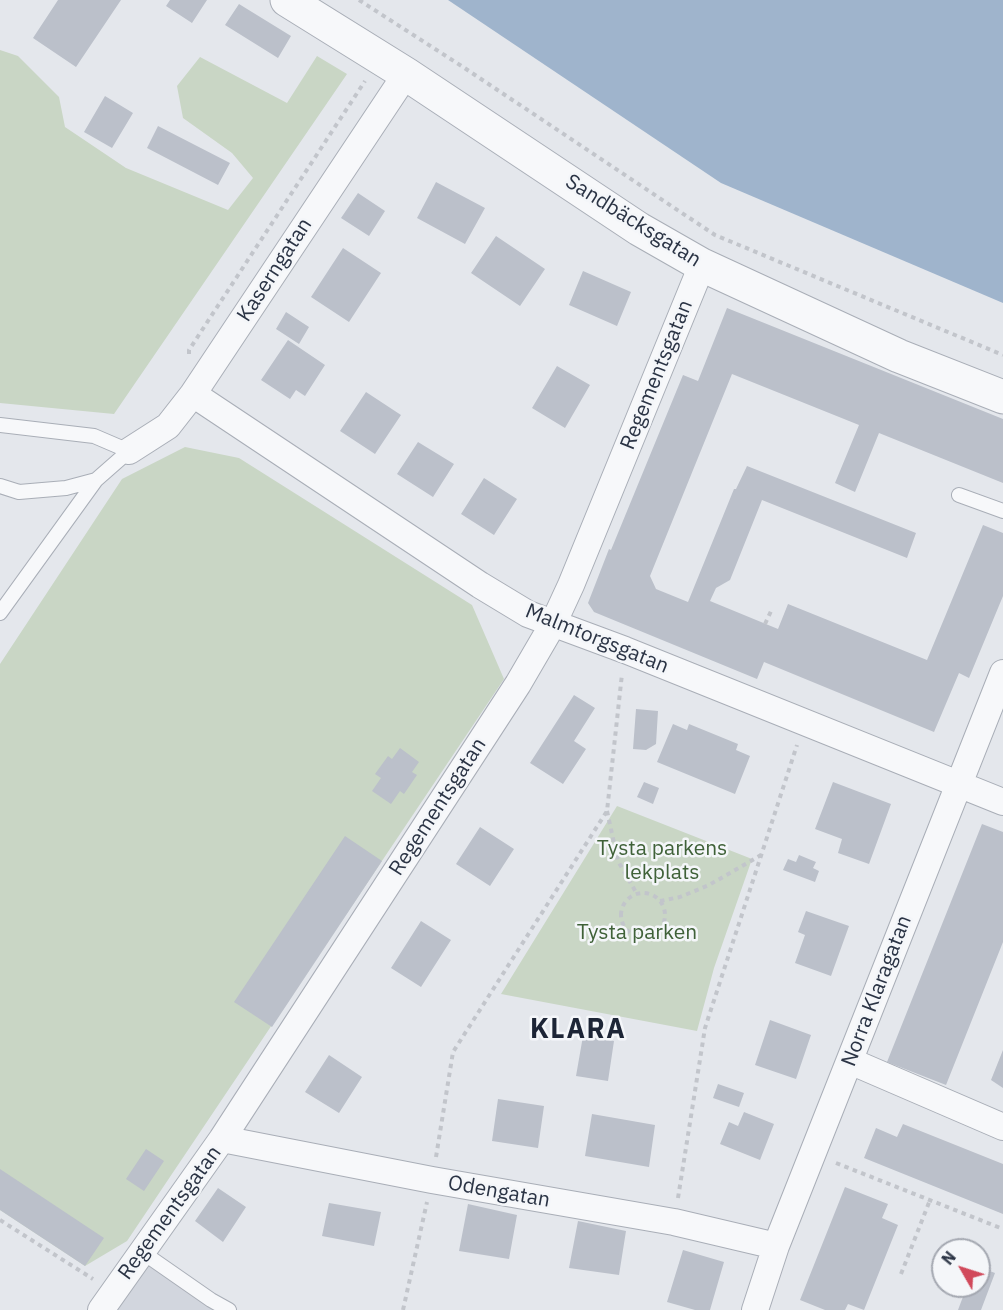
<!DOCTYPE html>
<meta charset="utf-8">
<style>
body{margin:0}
#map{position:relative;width:1003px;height:1310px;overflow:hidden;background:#e4e7ec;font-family:"IBM Plex Sans",sans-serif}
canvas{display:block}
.north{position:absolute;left:931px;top:1238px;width:60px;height:60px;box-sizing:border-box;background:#f4f6f9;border:2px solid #a4a8b1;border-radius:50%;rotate:309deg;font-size:16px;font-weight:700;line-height:24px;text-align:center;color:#2b3445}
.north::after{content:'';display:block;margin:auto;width:21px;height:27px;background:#d1495b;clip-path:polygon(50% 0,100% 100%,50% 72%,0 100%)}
</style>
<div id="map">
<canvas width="1003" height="1310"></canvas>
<div class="north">N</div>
</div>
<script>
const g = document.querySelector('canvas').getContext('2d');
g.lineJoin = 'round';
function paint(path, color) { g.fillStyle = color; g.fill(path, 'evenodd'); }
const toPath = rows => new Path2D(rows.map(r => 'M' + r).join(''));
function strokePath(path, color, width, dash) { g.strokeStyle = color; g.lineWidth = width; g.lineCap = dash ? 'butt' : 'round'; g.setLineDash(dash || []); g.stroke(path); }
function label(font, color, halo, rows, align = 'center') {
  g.font = font + ' "IBM Plex Sans",sans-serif'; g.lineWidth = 5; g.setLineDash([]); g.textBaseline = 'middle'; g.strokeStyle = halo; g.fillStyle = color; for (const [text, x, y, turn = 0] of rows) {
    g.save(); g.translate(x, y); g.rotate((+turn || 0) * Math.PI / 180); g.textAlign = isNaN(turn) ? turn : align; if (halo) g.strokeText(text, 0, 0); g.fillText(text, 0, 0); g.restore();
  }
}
paint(toPath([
 [128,1252,229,1310,89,1310]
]), '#d2d6de');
paint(toPath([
 [0,50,18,56,59,97,65,127,126,168,228,210,253,178,232,153,183,118,177,86,200,57,287,103,317,56,347,74,114,414,0,403],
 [185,447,239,458,472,605,504,679,127,1241,85,1266,0,1210,0,664,122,479],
 [617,806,752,859,714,968,697,1031,501,994]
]), '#c9d6c5');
paint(toPath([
 [448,0,1003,0,1003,303,721,183]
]), '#9fb4cc');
paint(toPath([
 [58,0,121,0,76,67,33,38],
 [170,0,207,0,192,23,166,6],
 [239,4,291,36,278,58,225,25],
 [105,96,133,113,112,148,84,132],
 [158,126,230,163,218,185,147,148],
 [436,182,485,208,465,244,417,218],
 [358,193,385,211,369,236,341,218],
 [496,236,545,269,520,306,471,273],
 [343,248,381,273,349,322,311,297],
 [583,271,631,292,617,326,569,305],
 [727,308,1003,419,1003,483,879,433,855,492,835,483,859,425,732,374,650,576,656,589,688,602,734,489,736,489,747,466,916,533,907,558,762,500,730,580,716,588,710,601,778,629,788,604,927,660,983,525,1003,533,1003,596,969,678,959,673,934,732,764,662,757,679,594,612,588,603,609,549,611,550,683,375,698,381],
 [286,312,309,327,299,344,276,329],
 [288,340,325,365,305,396,296,390,290,399,261,380],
 [557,366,590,385,565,428,532,408],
 [366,392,401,415,375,454,340,431],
 [418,442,454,464,433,497,397,474],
 [484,478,517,499,494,535,461,514],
 [574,695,595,708,574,741,586,749,563,784,530,763],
 [636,709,658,711,656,744,646,750,633,749],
 [673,724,687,730,689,724,738,744,736,750,750,756,735,794,657,762],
 [400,748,419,762,412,772,417,775,404,794,400,791,391,804,372,791,381,778,375,774,388,756,392,759],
 [644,782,659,788,653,804,637,797],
 [833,782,891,804,869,864,838,853,842,839,815,829],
 [982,824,1003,832,1003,942,946,1085,887,1062],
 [480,827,514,849,490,886,456,864],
 [345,836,382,861,272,1027,234,1002],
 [799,855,816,862,813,868,819,871,815,882,783,870,788,859,796,862],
 [806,911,849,926,831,976,795,963,805,935,798,932],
 [421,921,451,940,421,987,391,968],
 [770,1020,811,1035,796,1079,755,1065],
 [583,1036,614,1041,608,1081,576,1076],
 [1003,1050,1003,1088,991,1080],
 [329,1055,362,1077,339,1113,305,1092],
 [718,1084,744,1093,739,1107,713,1098],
 [498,1099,544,1106,538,1148,492,1141],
 [744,1112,774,1124,760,1160,720,1144,729,1122,738,1126],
 [592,1114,655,1125,649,1167,585,1156],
 [903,1124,1003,1164,1003,1214,864,1158,876,1128,897,1137],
 [146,1149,164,1161,144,1191,126,1179],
 [0,1169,104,1238,85,1266,0,1210],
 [845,1187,888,1204,882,1218,898,1225,864,1310,848,1304,845,1310,825,1310,800,1300],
 [218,1188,246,1207,223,1242,195,1221],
 [329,1203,381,1212,374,1246,322,1236],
 [468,1204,517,1215,509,1259,459,1251],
 [578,1221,626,1231,619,1275,569,1268],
 [683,1250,724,1262,710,1310,695,1310,667,1302],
 [979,1267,995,1273,981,1310,958,1310,967,1286,979,1286]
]), '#bbc0ca');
const service = toPath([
 [0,425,94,436,129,451,96,480,0,613],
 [0,486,19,492,66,488,96,480],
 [959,495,1003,511],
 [142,1252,211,1300,229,1310]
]);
const minor = toPath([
 [193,394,480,585,528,614,625,650,1003,802],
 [129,451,168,426,193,394,406,74],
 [850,1061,1003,1127],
 [222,1139,432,1180,674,1222,776,1246],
 [101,1310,222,1139,518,684,553,624,571,585,702,265],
 [755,1310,776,1246,1003,673]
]);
const tertiary = toPath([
 [287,0,406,74,639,229,702,265,899,356,1003,397]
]);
strokePath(service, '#a9aeb7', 16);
strokePath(minor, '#a9aeb7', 28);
strokePath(tertiary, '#a9aeb7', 35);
strokePath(toPath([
 [359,0,463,67,715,235,1003,355],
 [189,354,189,350,365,81],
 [765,624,772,609],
 [607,811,618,861,637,894],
 '621 915a22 22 0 1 1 44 0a22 22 0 1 1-44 0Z',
 [660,901,680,897,709,885,761,855],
 [436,1157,453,1052,607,811,622,674],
 [836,1163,1003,1229],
 [678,1198,705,1028,797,745],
 [0,1220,93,1279],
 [901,1274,930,1200],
 [403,1310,427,1202]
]), '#c2c5cb', 4, [4.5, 4.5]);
strokePath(service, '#f7f8fa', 14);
strokePath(minor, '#f7f8fa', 26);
strokePath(tertiary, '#f7f8fa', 33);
label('21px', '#2b3445', '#f4f6f9', [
 ["Sandbäcksgatan",633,221,32],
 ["Kaserngatan",275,270,-57],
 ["Regementsgatan",657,375,-68],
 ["Malmtorgsgatan",597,639,22],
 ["Regementsgatan",438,807,-57],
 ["Norra Klaragatan",877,991,-69],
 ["Odengatan",499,1192,10],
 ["Regementsgatan",170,1213,-54]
]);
label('21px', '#3f6138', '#f4f6f9', [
 ["Tysta parkens",662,849],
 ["lekplats",662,873],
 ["Tysta parken",637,933]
]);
g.letterSpacing = '1.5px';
label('bold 27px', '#1d2536', '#f4f6f9', [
 ["KLARA",578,1030]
]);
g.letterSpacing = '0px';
</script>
